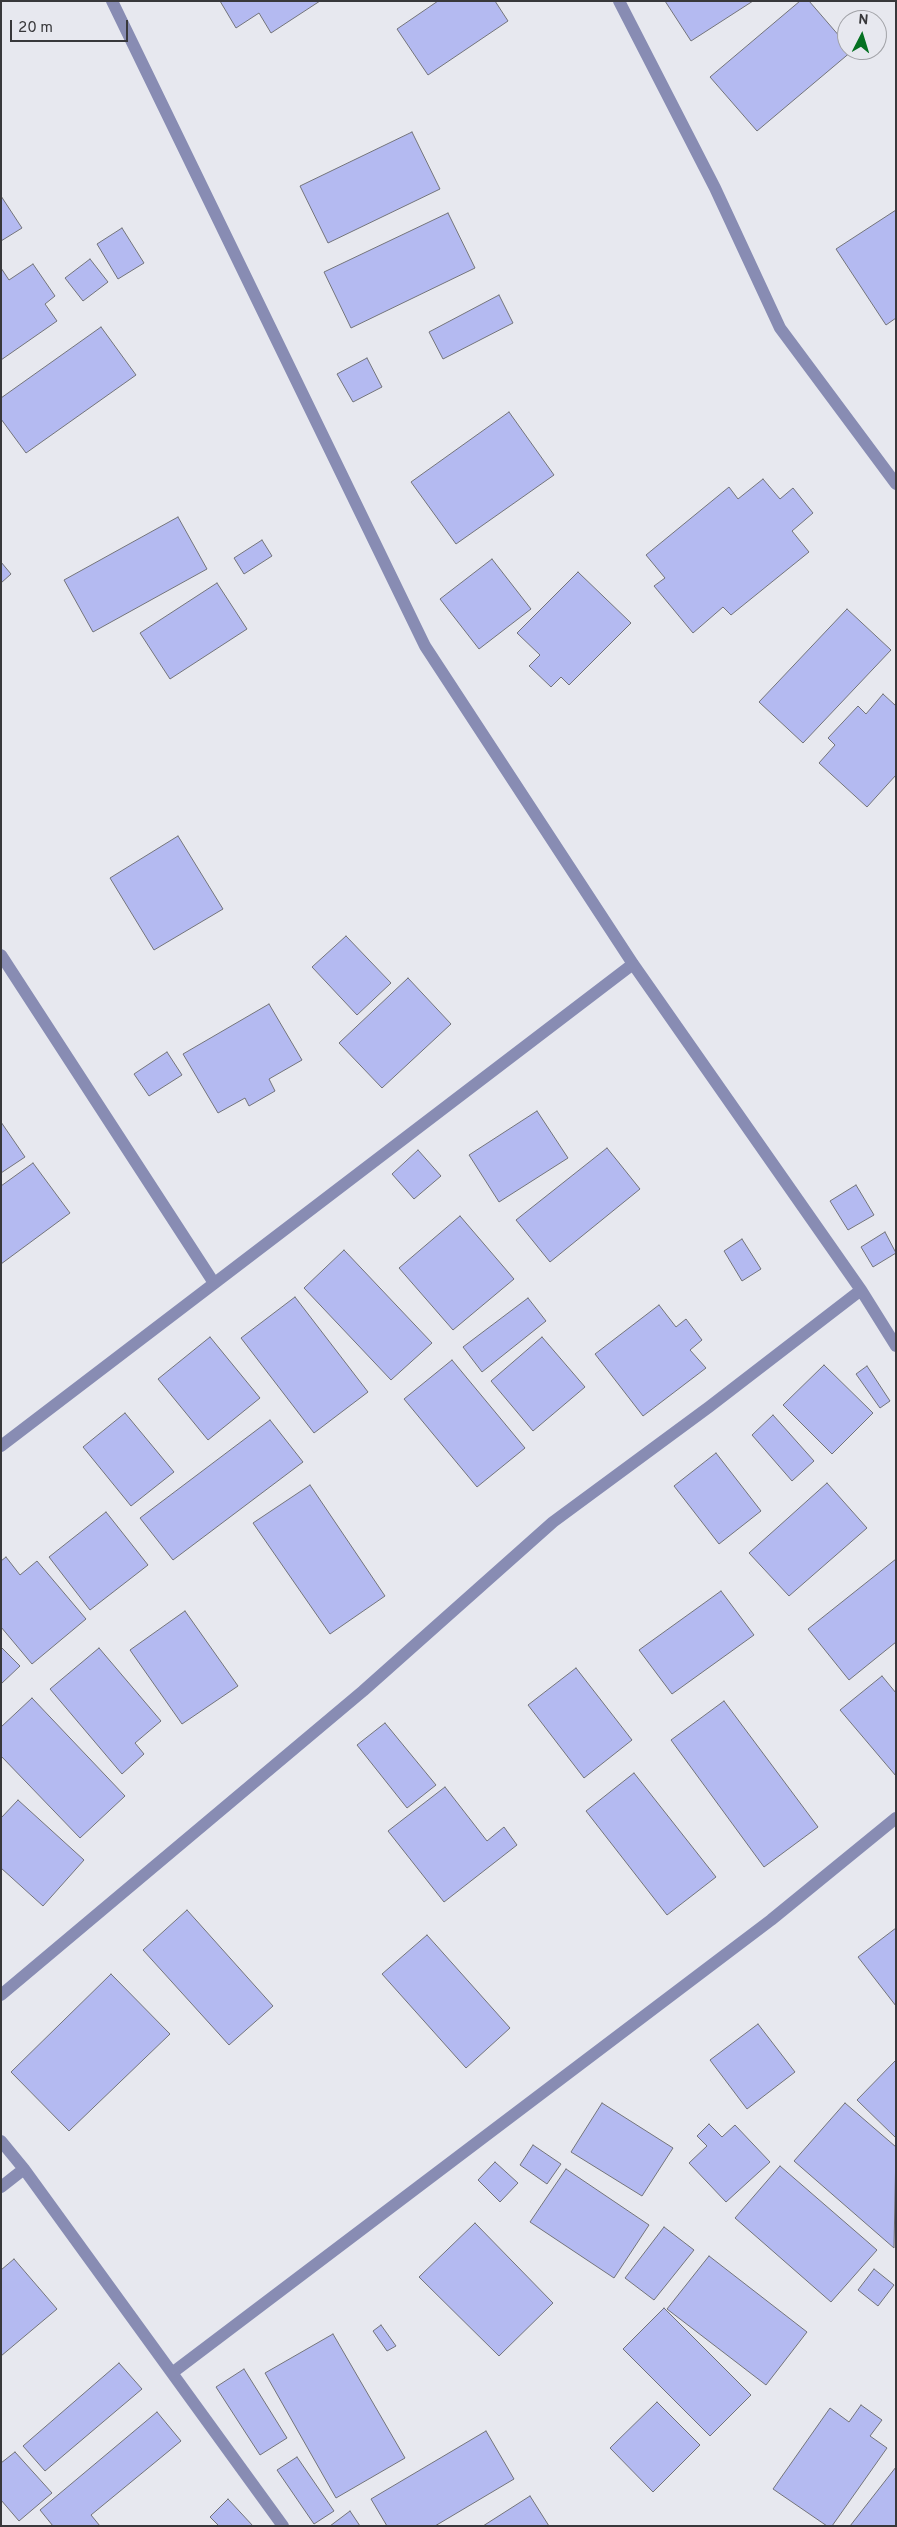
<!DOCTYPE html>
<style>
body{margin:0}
#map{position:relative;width:897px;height:2527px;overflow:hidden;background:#e7e8ef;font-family:Overpass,sans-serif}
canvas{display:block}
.frame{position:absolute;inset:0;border:2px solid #38383b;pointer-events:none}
.north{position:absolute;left:837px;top:10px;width:50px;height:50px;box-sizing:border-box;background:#e7e8ef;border:1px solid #a1a2a7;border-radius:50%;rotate:5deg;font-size:14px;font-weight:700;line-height:20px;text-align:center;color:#38383b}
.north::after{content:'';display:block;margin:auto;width:18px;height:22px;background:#057122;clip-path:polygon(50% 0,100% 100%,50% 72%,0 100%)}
.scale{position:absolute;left:10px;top:20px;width:118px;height:22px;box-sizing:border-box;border:2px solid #38383b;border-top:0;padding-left:6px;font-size:15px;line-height:18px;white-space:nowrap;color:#38383b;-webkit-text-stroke:4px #e7e8ef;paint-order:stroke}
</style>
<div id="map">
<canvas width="897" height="2527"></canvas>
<div class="frame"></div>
<div class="north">N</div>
<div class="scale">20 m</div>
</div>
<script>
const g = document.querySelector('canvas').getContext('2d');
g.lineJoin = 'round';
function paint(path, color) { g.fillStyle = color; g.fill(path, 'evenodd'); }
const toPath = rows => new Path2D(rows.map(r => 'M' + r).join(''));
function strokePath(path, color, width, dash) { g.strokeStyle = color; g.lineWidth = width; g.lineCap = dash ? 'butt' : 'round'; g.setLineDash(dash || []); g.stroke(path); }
const building = toPath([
 [220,1,320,1,271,33,259,13,236,28,220,1],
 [438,1,495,1,508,21,428,75,397,29,438,1],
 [665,1,753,1,691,41,665,1],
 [800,1,809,1,847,45,847,50,852,51,757,131,710,77,800,1],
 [412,132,440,189,328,243,300,186,412,132],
 [1,196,22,228,1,241,1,196],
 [896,210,896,318,886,325,836,249,896,210],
 [448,213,475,268,351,328,324,272,448,213],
 [122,228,144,263,118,279,97,244,122,228],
 [90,259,108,282,83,301,65,278,90,259],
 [33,264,55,296,45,304,57,321,1,360,1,268,9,280,33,264],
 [499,295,513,323,443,359,429,332,499,295],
 [101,327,136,375,26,453,1,419,1,398,101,327],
 [367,358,382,387,353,402,337,374,367,358],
 [509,412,554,475,456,544,411,482,509,412],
 [763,479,780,499,793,488,813,513,792,531,809,552,731,615,723,607,693,633,654,586,665,578,646,555,729,487,738,499,763,479],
 [178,517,207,569,93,632,64,580,178,517],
 [262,540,272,556,244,574,234,558,262,540],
 [492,559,531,609,479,649,440,599,492,559],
 [1,562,11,574,1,583,1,562],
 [578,572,631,623,569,685,561,677,551,687,529,666,540,655,517,633,578,572],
 [217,583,247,629,170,679,140,633,217,583],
 [847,609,891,650,803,743,759,702,847,609],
 [883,694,896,706,896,775,867,807,819,763,835,745,828,738,858,706,866,714,883,694],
 [178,836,223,909,154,950,110,878,178,836],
 [346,936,391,983,357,1015,312,967,346,936],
 [408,978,451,1024,382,1088,339,1043,408,978],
 [269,1004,302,1060,269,1079,275,1091,249,1106,245,1098,218,1113,183,1054,269,1004],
 [167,1052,182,1075,149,1096,134,1074,167,1052],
 [537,1111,568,1158,499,1202,469,1155,537,1111],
 [1,1122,25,1157,1,1173,1,1122],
 [607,1148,640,1189,550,1262,516,1220,607,1148],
 [418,1150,441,1176,414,1199,392,1174,418,1150],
 [33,1163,70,1213,1,1264,1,1186,33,1163],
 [856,1185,874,1215,848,1230,830,1201,856,1185],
 [460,1216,514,1279,453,1330,399,1268,460,1216],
 [885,1232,896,1253,873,1267,861,1247,885,1232],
 [742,1239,761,1269,742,1281,724,1251,742,1239],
 [344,1250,432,1343,391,1380,304,1288,344,1250],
 [295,1297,368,1392,314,1433,241,1338,295,1297],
 [528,1298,546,1321,482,1372,463,1347,528,1298],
 [659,1305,676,1327,686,1319,702,1340,690,1350,706,1368,643,1416,595,1354,659,1305],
 [210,1337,260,1398,208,1440,158,1379,210,1337],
 [542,1337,585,1387,533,1431,491,1381,542,1337],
 [452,1360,525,1448,477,1487,404,1399,452,1360],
 [824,1365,873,1413,832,1454,783,1405,824,1365],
 [867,1366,890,1401,880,1408,856,1374,867,1366],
 [125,1413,174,1472,131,1506,83,1447,125,1413],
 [773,1415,814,1461,792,1481,752,1435,773,1415],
 [270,1420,303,1462,173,1560,140,1518,270,1420],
 [716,1453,761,1511,719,1544,674,1486,716,1453],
 [827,1483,867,1528,789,1596,749,1553,827,1483],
 [310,1485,385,1596,330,1634,253,1523,310,1485],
 [106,1512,148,1565,90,1610,49,1557,106,1512],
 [6,1557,20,1575,37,1561,86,1619,32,1664,1,1627,1,1561,6,1557],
 [896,1559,896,1642,849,1680,808,1629,896,1559],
 [721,1591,754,1635,672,1694,639,1650,721,1591],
 [185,1611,238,1686,182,1724,130,1650,185,1611],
 [1,1647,20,1666,1,1684,1,1647],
 [99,1648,161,1721,135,1743,144,1754,122,1774,50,1689,99,1648],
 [576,1668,632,1740,584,1778,528,1705,576,1668],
 [882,1676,896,1693,896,1776,840,1710,882,1676],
 [32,1698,125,1796,80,1838,1,1756,1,1727,32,1698],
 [724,1701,818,1827,764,1867,671,1740,724,1701],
 [385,1723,436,1785,407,1808,357,1745,385,1723],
 [634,1773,716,1877,667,1915,586,1811,634,1773],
 [445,1787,487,1841,504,1827,517,1845,444,1902,388,1831,445,1787],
 [18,1800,84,1860,43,1906,1,1868,1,1818,18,1800],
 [187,1910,273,2006,229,2045,143,1950,187,1910],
 [896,1928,896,2006,858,1957,896,1928],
 [427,1935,510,2028,466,2068,382,1974,427,1935],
 [111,1974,170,2034,69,2131,11,2072,111,1974],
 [758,2024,795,2072,747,2109,710,2060,758,2024],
 [896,2060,896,2138,857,2100,896,2060],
 [602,2103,673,2148,642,2196,571,2152,602,2103],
 [845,2103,896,2147,894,2248,794,2161,845,2103],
 [709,2124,722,2137,735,2125,770,2162,726,2202,689,2163,707,2146,697,2136,709,2124],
 [533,2145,561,2164,547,2184,520,2165,533,2145],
 [495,2162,518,2183,500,2202,478,2180,495,2162],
 [780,2166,877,2250,831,2302,735,2218,780,2166],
 [566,2169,649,2225,614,2278,530,2222,566,2169],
 [475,2223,553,2303,499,2356,419,2277,475,2223],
 [664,2227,694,2250,654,2300,625,2278,664,2227],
 [709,2256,807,2332,766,2385,667,2309,709,2256],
 [14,2259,57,2309,1,2356,1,2270,14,2259],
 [874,2269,894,2285,878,2306,858,2290,874,2269],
 [664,2308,751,2395,710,2436,623,2349,664,2308],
 [381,2325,396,2346,387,2351,373,2331,381,2325],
 [333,2334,405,2458,336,2498,265,2373,333,2334],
 [119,2363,142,2389,45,2471,23,2446,119,2363],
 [244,2369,287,2438,260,2455,216,2387,244,2369],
 [657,2402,700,2445,653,2492,610,2448,657,2402],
 [861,2405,882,2420,870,2436,887,2448,832,2526,827,2526,773,2489,830,2408,849,2422,861,2405],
 [157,2412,181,2441,91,2515,100,2526,53,2526,40,2510,157,2412],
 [486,2431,514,2479,435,2526,387,2526,371,2499,486,2431],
 [15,2452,52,2493,19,2521,1,2500,1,2463,15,2452],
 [297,2457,334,2511,314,2524,277,2470,297,2457],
 [896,2467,896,2526,850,2526,896,2467],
 [530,2496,549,2526,483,2526,530,2496],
 [228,2499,253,2526,219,2526,210,2517,228,2499],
 [350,2511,360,2526,330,2526,350,2511]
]);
paint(building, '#b4baf1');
strokePath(building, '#73747a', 1);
strokePath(toPath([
 [112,1,425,646,633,964,861,1290,896,1346],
 [619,1,715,188,780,328,896,484],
 [1,955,214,1283],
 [1,1446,633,964],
 [1,1995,363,1691,553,1522,709,1407,861,1290],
 [1,2141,24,2169,283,2526],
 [1,2187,24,2169],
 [172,2373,771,1920,896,1818]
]), '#888cb3', 12);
</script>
